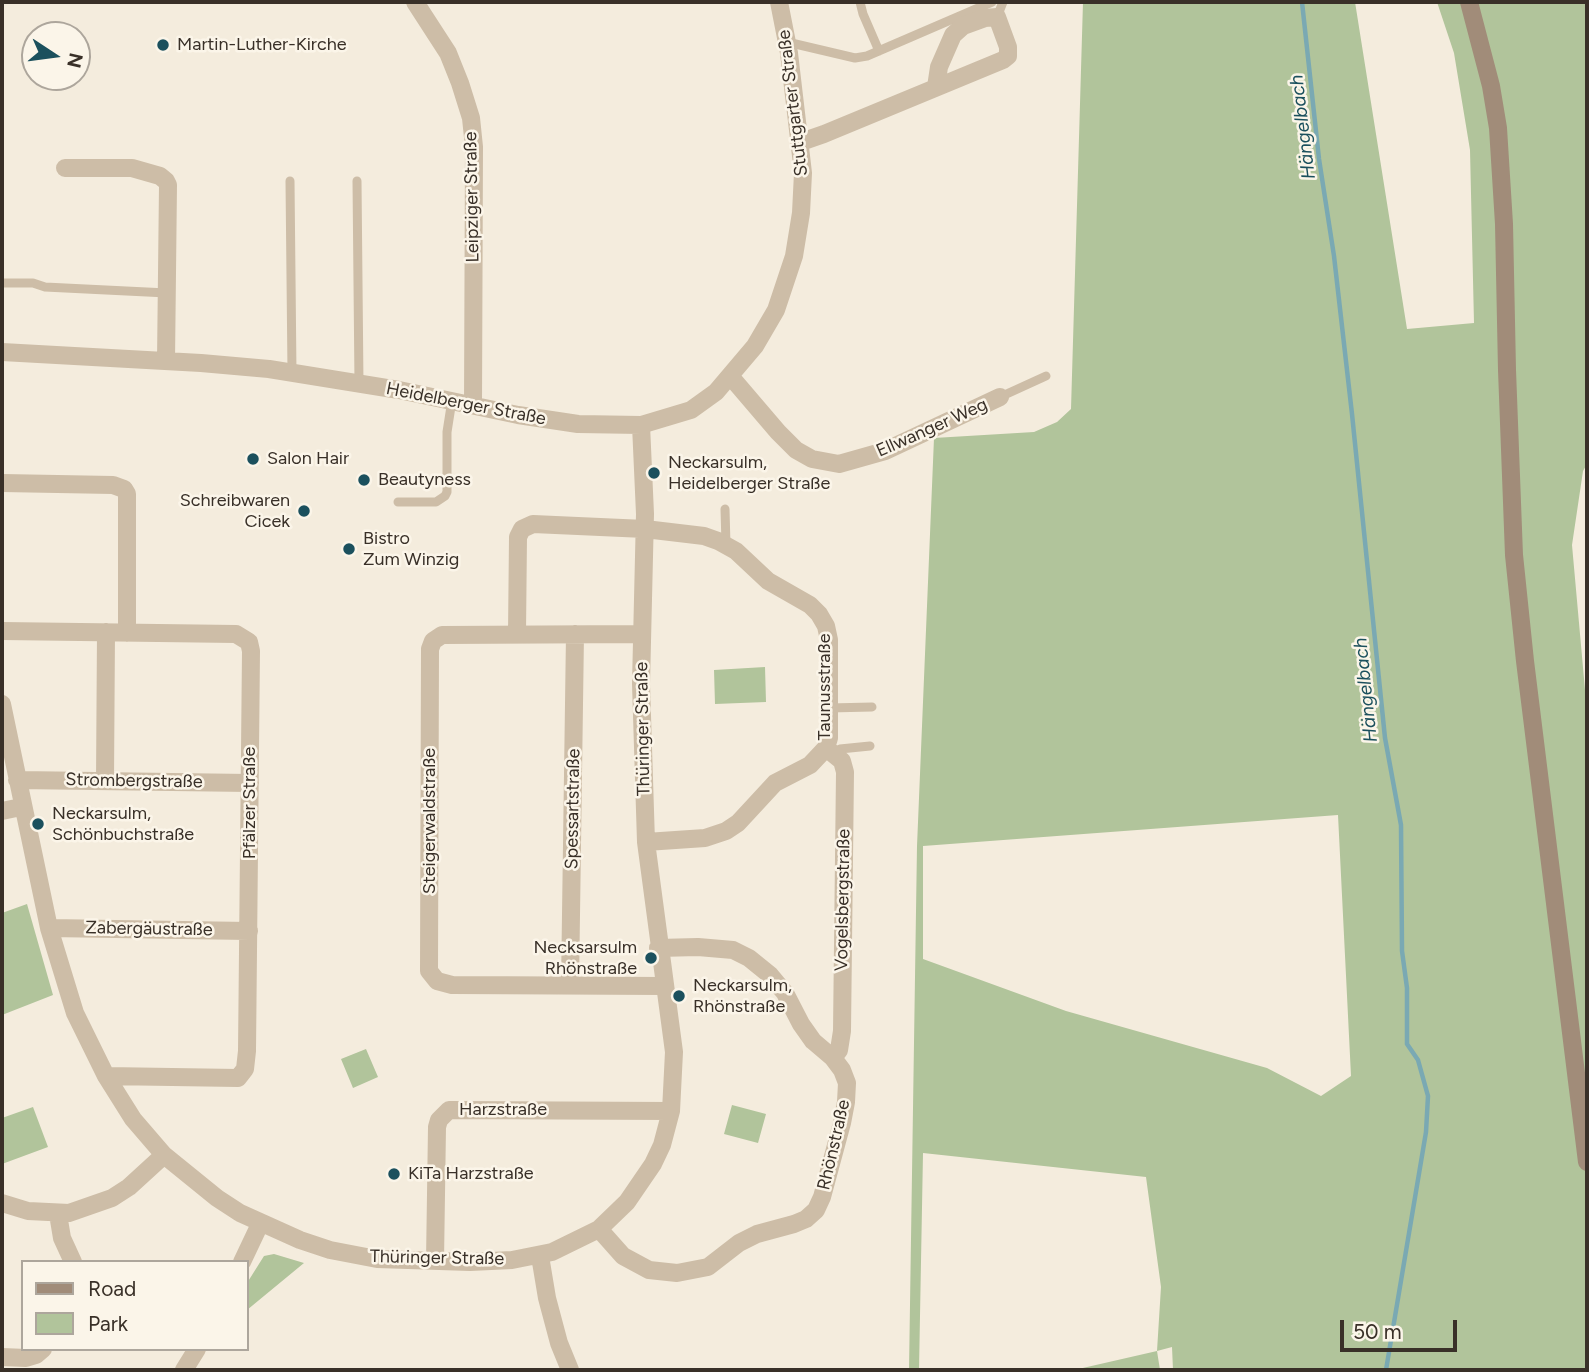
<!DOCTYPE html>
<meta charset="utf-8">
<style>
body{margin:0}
#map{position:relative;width:1589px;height:1372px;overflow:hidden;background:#f4ecdd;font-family:Figtree,sans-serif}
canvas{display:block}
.frame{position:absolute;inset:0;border:4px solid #393028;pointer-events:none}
.legend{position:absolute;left:21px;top:1260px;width:228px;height:91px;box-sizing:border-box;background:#fbf5e9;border:2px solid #ada69c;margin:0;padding:9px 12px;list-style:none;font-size:21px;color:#393028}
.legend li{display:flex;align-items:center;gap:14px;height:35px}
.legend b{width:35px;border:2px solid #ada69c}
.north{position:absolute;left:21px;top:21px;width:70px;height:70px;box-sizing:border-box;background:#fbf5e9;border:2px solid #ada69c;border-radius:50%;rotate:103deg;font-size:19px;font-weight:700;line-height:28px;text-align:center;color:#393028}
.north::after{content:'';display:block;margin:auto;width:24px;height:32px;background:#1b505d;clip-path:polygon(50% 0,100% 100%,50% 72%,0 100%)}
.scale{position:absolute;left:1340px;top:1320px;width:117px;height:32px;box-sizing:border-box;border:4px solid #393028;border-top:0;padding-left:9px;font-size:21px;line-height:24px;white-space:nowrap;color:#393028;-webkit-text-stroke:5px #fbf5e9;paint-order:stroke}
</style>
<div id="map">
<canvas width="1589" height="1372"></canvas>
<div class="frame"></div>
<ul class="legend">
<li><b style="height:9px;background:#a18c79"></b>Road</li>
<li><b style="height:19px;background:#b1c49b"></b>Park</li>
</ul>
<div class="north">N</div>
<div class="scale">50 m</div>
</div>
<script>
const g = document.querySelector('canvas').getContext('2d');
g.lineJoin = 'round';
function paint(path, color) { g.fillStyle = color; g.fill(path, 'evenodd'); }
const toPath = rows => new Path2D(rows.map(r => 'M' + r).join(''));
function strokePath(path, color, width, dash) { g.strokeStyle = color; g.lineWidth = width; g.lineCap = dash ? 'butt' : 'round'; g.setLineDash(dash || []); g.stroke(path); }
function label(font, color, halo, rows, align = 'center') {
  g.font = font + ' Figtree,sans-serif'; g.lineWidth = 5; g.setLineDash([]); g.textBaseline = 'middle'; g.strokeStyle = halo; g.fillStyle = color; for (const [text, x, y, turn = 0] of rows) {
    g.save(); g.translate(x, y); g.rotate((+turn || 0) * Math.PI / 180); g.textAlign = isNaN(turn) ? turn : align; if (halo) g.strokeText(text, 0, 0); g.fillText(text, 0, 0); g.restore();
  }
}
paint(toPath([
 [1083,2,1355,2,1407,329,1474,323,1470,150,1454,53,1437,2,1587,2,1587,464,1583,471,1572,545,1587,712,1587,1370,1173,1370,1172,1347,1157,1351,1160,1370,1074,1370,1157,1351,1161,1287,1146,1177,923,1153,919,1370,909,1370,917,846,934,438,1034,432,1057,422,1071,409],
 [1338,815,1351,1076,1321,1096,1267,1068,1066,1011,923,959,923,846],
 [765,667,766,702,715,704,714,670],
 [27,904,53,995,2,1015,2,913],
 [366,1049,378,1077,353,1088,341,1059],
 [732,1105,766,1114,758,1143,724,1134],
 [33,1107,48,1147,2,1164,2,1118],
 [274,1254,304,1263,247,1310,247,1283,264,1256]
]), '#b1c49b');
strokePath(toPath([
 [1302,2,1319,159,1334,256,1352,414,1385,738,1401,825,1402,951,1407,988,1407,1044,1418,1060,1428,1096,1426,1132,1386,1370]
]), '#7aa9b3', 4.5);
strokePath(toPath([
 [860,2,863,14,879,51],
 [997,17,1003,2],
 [787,42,855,58,867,56,992,2],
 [290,181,292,373],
 [357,181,359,384],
 [2,283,33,283,45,287,167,293],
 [1000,397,1046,376],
 [398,502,436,502,445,496,447,492,447,432,452,400],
 [725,509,726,545],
 [829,708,872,707],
 [835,754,840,749,870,746]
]), '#cdbda7', 9);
strokePath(toPath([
 [415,2,448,53,460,83,471,118,474,147,473,405],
 [801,142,824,134,1003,60,1008,56,1008,47,997,17,985,18,963,26,953,35,939,67,936,87],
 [65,168,132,168,160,176,166,181,168,185,166,361],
 [2,352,201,363,269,369,399,390,518,415,578,424,641,425,691,410,716,392,755,346,776,310,794,256,801,213,803,173,789,53,779,2],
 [731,377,778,432,796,450,812,459,839,464,885,451,1000,397],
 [2,483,113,485,124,489,127,494,127,633],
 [2,631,236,634,249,642,251,651,247,1051,245,1069,238,1078,106,1076],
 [517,633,518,537,522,529,533,524,645,529,704,536,718,541,736,551,768,581,810,605,819,614,826,626,829,640,829,738,826,748,810,765,775,783,738,823,726,831,705,838,646,842],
 [642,634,442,635,433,641,430,649,429,971,437,981,452,985,665,986],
 [2,704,49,928,75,1013,106,1076,133,1119,164,1155,217,1198,240,1213,300,1240,330,1250,377,1259,470,1262,512,1260,552,1252,599,1229,627,1202,653,1164,662,1145,671,1111,674,1052,646,842,641,684,645,514,641,425],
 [826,748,842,761,845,772,842,1031,839,1050,833,1058],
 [17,780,250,783],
 [105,780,106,632],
 [2,811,21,807],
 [49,928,249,931],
 [570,985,575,634],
 [2,1203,28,1211,69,1213,112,1198,129,1187,164,1155],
 [58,1214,62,1238,73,1262],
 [599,1229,623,1256,649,1270,677,1273,708,1267,739,1243,757,1234,794,1224,806,1219,816,1210,822,1197,842,1123,846,1102,847,1083,842,1070,833,1058,813,1041,801,1024,785,993,770,975,749,958,733,950,698,947,658,948],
 [540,1256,547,1298,559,1343,570,1370],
 [435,1261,437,1127,439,1120,449,1110,671,1111],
 [242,1262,260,1224],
 [2,1357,26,1358,36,1355,43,1349],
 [184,1370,197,1349]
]), '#cdbda7', 18);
strokePath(toPath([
 [1469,2,1491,86,1498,128,1504,224,1507,370,1514,555,1525,661,1587,1162]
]), '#a18c79', 18);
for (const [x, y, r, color] of [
 [163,45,7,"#1b505d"],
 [253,459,7,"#1b505d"],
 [654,473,7,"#1b505d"],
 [364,480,7,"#1b505d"],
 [304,511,7,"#1b505d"],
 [349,549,7,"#1b505d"],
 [38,824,7,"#1b505d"],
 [651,958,7,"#1b505d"],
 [679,996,7,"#1b505d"],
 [394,1174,7,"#1b505d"]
]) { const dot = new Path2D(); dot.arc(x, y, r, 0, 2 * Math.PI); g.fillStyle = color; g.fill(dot); strokePath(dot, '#fbf5e9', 2.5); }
label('18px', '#393028', '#fbf5e9', [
 ["Martin-Luther-Kirche",177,45],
 ["Salon Hair",267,459],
 ["Neckarsulm,",668,463],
 ["Heidelberger Straße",668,484],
 ["Beautyness",378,480],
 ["Schreibwaren",290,501,"right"],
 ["Cicek",290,522,"right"],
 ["Bistro",363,539],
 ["Zum Winzig",363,560],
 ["Neckarsulm,",52,814],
 ["Schönbuchstraße",52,835],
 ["Necksarsulm",637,948,"right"],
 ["Rhönstraße",637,969,"right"],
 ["Neckarsulm,",693,986],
 ["Rhönstraße",693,1007],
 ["KiTa Harzstraße",408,1174]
], 'left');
label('18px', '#393028', '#fbf5e9', [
 ["Stuttgarter Straße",793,103,-97],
 ["Leipziger Straße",472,197,-91],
 ["Heidelberger Straße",466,404,11],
 ["Ellwanger Weg",932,428,-24],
 ["Taunusstraße",825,687,-90],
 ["Thüringer Straße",643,729,-91],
 ["Strombergstraße",134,781,1],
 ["Pfälzer Straße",250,803,-90],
 ["Spessartstraße",573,809,-89],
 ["Steigerwaldstraße",430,821,-90],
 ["Vogelsbergstraße",843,900,-89],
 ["Zabergäustraße",149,929,1],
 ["Harzstraße",503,1110],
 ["Rhönstraße",834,1145,-77],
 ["Thüringer Straße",437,1258,1]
]);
label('italic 19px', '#1b505d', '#fbf5e9', [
 ["Hängelbach",1303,127,-97],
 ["Hängelbach",1366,690,-96]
]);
</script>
